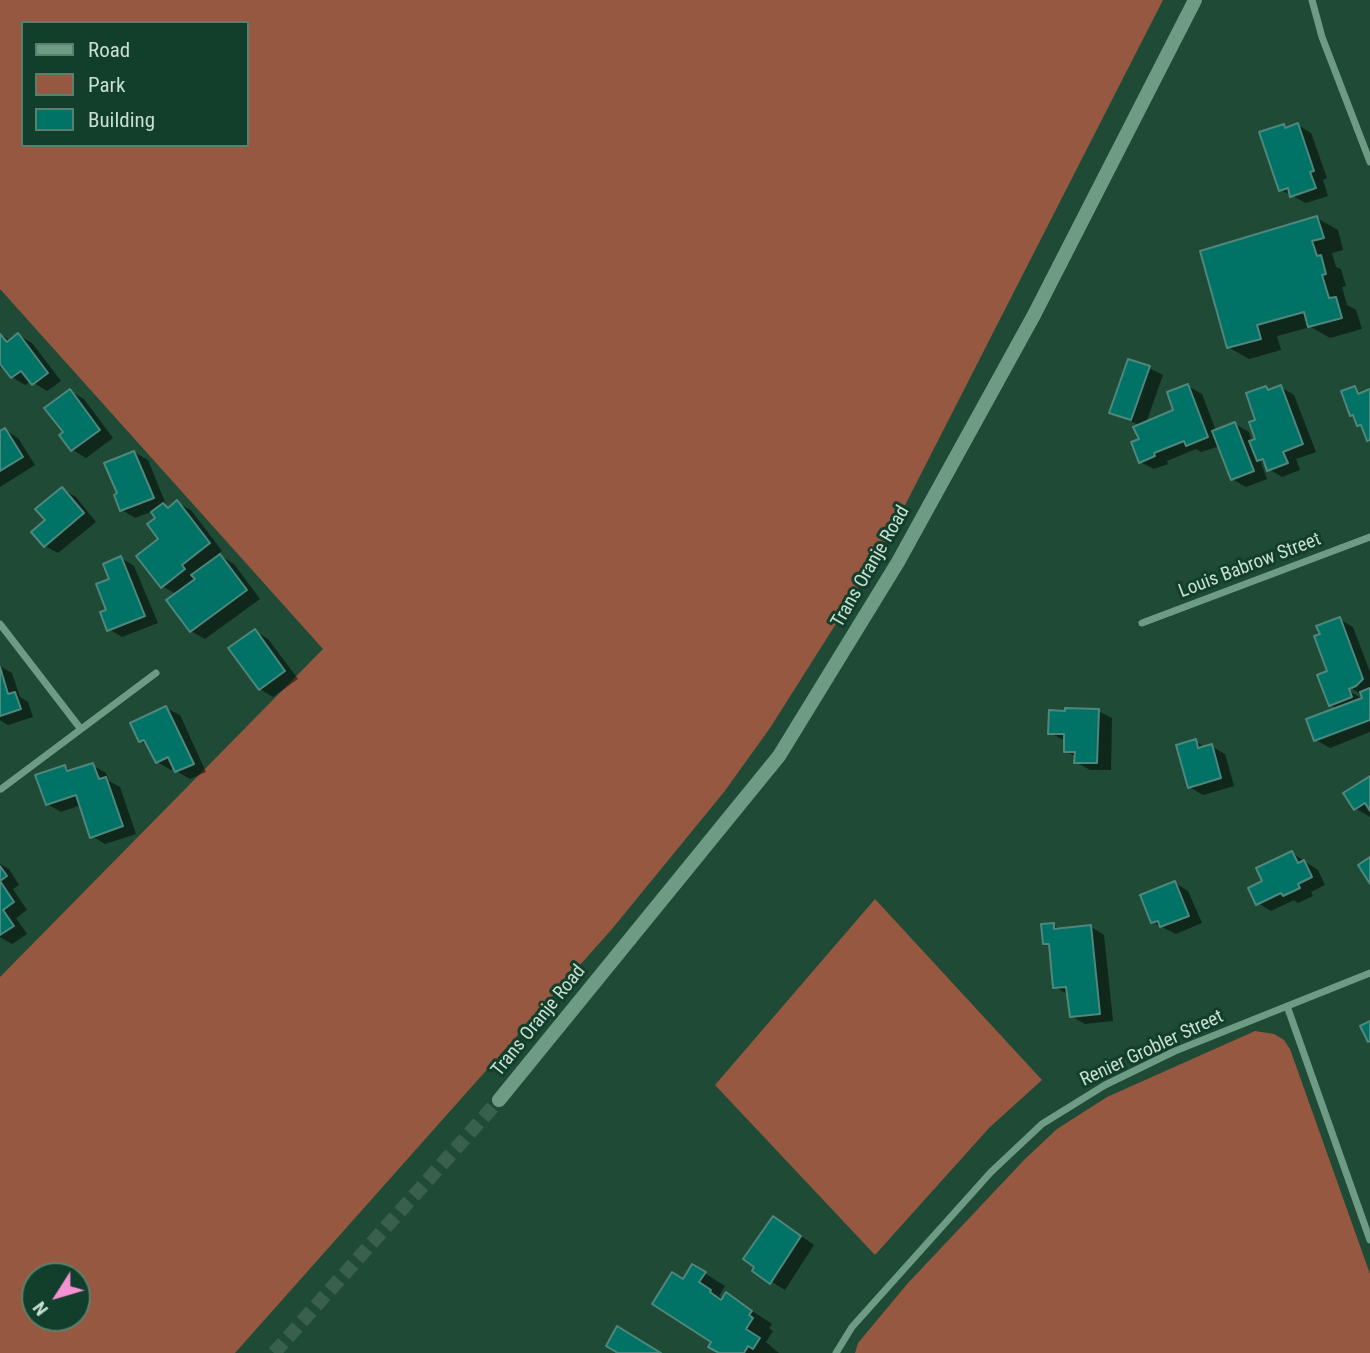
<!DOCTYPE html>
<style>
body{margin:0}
#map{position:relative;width:1370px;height:1353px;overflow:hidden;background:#1e4a36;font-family:"Roboto Condensed",sans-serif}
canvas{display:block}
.legend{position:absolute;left:21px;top:21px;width:228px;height:126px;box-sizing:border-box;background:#123f2b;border:2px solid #5b7f6e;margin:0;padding:9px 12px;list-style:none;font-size:21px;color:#c8dfd2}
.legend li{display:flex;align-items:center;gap:14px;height:35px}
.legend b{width:35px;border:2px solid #5b7f6e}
.north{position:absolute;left:21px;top:1262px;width:70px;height:70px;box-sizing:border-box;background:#123f2b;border:2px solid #5b7f6e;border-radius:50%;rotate:233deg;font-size:19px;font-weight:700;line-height:28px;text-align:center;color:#c8dfd2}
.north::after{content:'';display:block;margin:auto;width:24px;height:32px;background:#f591d2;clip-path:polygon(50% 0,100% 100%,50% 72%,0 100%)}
</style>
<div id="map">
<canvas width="1370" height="1353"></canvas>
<ul class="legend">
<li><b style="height:9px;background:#6d9b83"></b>Road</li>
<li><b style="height:19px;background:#965841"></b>Park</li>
<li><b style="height:19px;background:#007366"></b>Building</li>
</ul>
<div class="north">N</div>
</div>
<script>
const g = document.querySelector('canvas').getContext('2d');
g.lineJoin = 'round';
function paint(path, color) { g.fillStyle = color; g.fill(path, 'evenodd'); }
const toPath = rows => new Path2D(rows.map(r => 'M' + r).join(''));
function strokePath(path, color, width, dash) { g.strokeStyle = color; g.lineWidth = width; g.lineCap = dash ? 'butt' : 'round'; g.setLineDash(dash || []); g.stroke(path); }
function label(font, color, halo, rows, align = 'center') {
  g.font = font + ' "Roboto Condensed",sans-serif'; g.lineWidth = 6; g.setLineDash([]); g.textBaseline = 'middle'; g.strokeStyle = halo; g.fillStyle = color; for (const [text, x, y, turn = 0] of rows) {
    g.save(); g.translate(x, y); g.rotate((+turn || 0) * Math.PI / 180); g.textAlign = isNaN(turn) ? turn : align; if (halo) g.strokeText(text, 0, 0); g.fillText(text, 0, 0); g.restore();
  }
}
paint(toPath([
 [0,0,1163,0,899,517,853,597,770,728,724,792,612,929,235,1353,0,1353,0,977,323,649,0,289],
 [23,23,247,23,247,145,23,145],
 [35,1276,77,1276,77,1318,35,1318],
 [875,899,1042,1080,989,1128,875,1255,715,1085],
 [1255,1031,1274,1034,1284,1040,1290,1049,1370,1274,1370,1353,855,1353,858,1343,908,1283,1025,1159,1057,1129,1107,1097]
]), '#965841');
paint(toPath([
 [1298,125,1311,133,1327,178,1323,180,1328,196,1306,203,1281,190,1284,126,1288,128],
 [1317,218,1338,230,1343,250,1332,253,1336,267,1341,269,1346,286,1342,287,1347,305,1356,310,1362,329,1330,338,1311,327,1277,336,1281,350,1249,359,1228,347],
 [0,334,11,341,18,335,32,343,61,381,47,391,31,381,25,385,12,377,0,367],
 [1149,368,1163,375,1146,423,1176,411,1188,386,1202,394,1216,431,1235,424,1249,432,1252,442,1257,440,1258,421,1266,387,1271,391,1281,387,1294,395,1316,452,1296,459,1300,470,1282,477,1269,469,1267,465,1260,460,1267,479,1246,487,1232,479,1220,446,1201,452,1196,449,1167,461,1168,464,1154,469,1140,462,1141,426,1111,412],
 [70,391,84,399,113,438,86,458,73,450,62,435,65,433],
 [5,430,18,438,35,465,0,487,0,433],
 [134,452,148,460,167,507,170,509,177,503,191,510,222,551,218,554,234,564,260,599,205,639,191,631,176,594,162,586,158,518,153,511,135,518,122,510],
 [62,489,76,497,96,522,58,553,45,546],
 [121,558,134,566,158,623,122,637,109,629,111,580],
 [1339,619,1353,627,1370,672,1370,732,1330,748,1316,740,1338,709,1330,705,1329,672],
 [1342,683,1363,695,1363,699,1340,686],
 [255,631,268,639,298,679,273,697,260,689],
 [0,666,12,673,20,697,28,702,33,717,8,725,0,720],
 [166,708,180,715,206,772,190,779,176,771,175,768,171,770,157,762,149,746,140,741],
 [1098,711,1112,718,1111,770,1090,770,1076,762,1076,757,1066,751,1066,741,1050,733],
 [1195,741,1206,748,1211,746,1225,754,1234,786,1203,795,1189,787],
 [92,765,106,773,109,781,120,787,136,834,105,844,92,836,81,805,61,812,47,804,65,767,73,771],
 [1370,778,1370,817,1355,808],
 [1292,853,1318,870,1325,885,1311,892,1313,896,1298,903,1294,900,1271,911,1258,903,1264,881],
 [0,864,9,869,19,885,13,889,27,910,16,918,27,934,12,944,0,937],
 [1175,883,1188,891,1202,923,1176,934,1152,922],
 [1053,925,1061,930,1091,927,1104,935,1113,1021,1085,1024,1071,1016,1069,995,1055,987,1051,947,1045,943],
 [787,1226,814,1245,785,1290,754,1271],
 [693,1266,725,1286,719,1296,724,1299,727,1294,772,1324,769,1328,773,1331,766,1342,779,1353,722,1353,684,1280]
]), '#0007');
const building = toPath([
 [1298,123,1314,171,1310,172,1316,188,1290,197,1288,188,1279,191,1259,132,1284,124,1285,128,1298,123],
 [1317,216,1324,238,1312,241,1317,256,1321,255,1326,274,1322,275,1329,298,1336,297,1342,318,1308,327,1304,312,1257,325,1261,339,1227,348,1200,251,1317,216],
 [18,333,48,373,32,385,21,371,11,378,0,364,0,334,7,342,18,333],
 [1128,359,1150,366,1131,420,1109,413,1128,359],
 [1188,384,1208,437,1186,446,1184,441,1154,453,1155,456,1139,463,1131,442,1139,439,1133,427,1173,410,1167,392,1188,384],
 [1281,385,1303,444,1283,452,1288,463,1267,471,1263,459,1257,461,1249,441,1255,439,1249,422,1255,420,1246,393,1266,386,1268,390,1281,385],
 [1355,386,1358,394,1370,389,1370,440,1367,441,1361,425,1357,426,1353,415,1350,416,1341,391,1355,386],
 [70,389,100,430,71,451,59,435,63,432,44,408,70,389],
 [1235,422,1254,471,1231,480,1212,431,1235,422],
 [5,428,23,457,0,471,0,431,5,428],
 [134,451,154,498,120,511,114,495,117,493,104,463,134,451],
 [62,487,84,513,44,547,31,532,45,520,35,509,62,487],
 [177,500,210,543,182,565,185,569,161,588,136,556,158,539,147,524,155,518,151,512,163,503,168,508,177,500],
 [220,554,247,590,190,632,166,600,195,579,191,575,220,554],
 [121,556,145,616,107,631,100,612,106,610,96,584,109,579,103,564,121,556],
 [1340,617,1363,679,1356,686,1349,689,1352,697,1329,706,1317,675,1327,671,1314,636,1320,634,1316,626,1340,617],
 [255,629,285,671,259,690,228,648,255,629],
 [0,667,8,694,15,692,21,709,0,716,0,667],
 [1370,688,1370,720,1314,741,1306,719,1362,698,1360,692,1370,688],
 [166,706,194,764,175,772,168,757,156,763,144,740,139,742,130,723,166,706],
 [1065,708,1099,709,1097,763,1074,763,1075,752,1064,752,1064,734,1048,734,1049,710,1065,711,1065,708],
 [1196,739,1198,748,1212,744,1221,778,1188,788,1176,745,1196,739],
 [93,763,99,779,106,777,123,826,90,838,76,795,46,805,35,775,65,765,67,771,93,763],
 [1370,776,1370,811,1365,803,1354,810,1343,793,1370,776],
 [1292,851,1298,863,1304,860,1312,877,1298,884,1300,888,1283,896,1281,893,1256,905,1248,888,1262,881,1256,868,1292,851],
 [1370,857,1370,884,1358,865,1370,857],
 [0,866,7,876,0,881,14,902,3,910,14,926,0,935,0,866],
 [1175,881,1189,916,1160,927,1158,921,1151,923,1140,895,1175,881],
 [1054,923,1054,929,1091,925,1100,1014,1070,1017,1066,987,1053,988,1049,944,1043,944,1041,924,1054,923],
 [1370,1021,1370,1041,1368,1042,1360,1026,1370,1021],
 [773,1216,801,1236,770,1284,752,1271,754,1267,743,1259,773,1216],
 [692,1264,706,1272,699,1282,711,1290,710,1292,721,1300,726,1292,752,1311,749,1315,753,1318,746,1329,760,1338,753,1349,748,1346,744,1353,719,1353,708,1347,711,1342,652,1304,672,1272,683,1279,692,1264],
 [617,1326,661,1353,618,1353,606,1346,617,1326]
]);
paint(building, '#007366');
strokePath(building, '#50877d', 2);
strokePath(toPath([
 [274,1353,499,1100]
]), '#38604d', 14, [14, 7]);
strokePath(toPath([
 [1312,0,1322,37,1370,162],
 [1142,623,1370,537],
 [0,624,80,728],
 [1,789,156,673],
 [1287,1006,1370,1240],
 [836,1353,852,1327,991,1172,1042,1124,1105,1085,1175,1051,1370,973]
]), '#6d9b83', 7);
strokePath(toPath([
 [499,1100,779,756,898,562,1034,315,1195,0]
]), '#6d9b83', 14);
label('19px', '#c8dfd2', '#123f2b', [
 ["Louis Babrow Street",1250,566,-21],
 ["Trans Oranje Road",871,567,-60],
 ["Trans Oranje Road",539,1021,-51],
 ["Renier Grobler Street",1152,1049,-25]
]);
</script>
